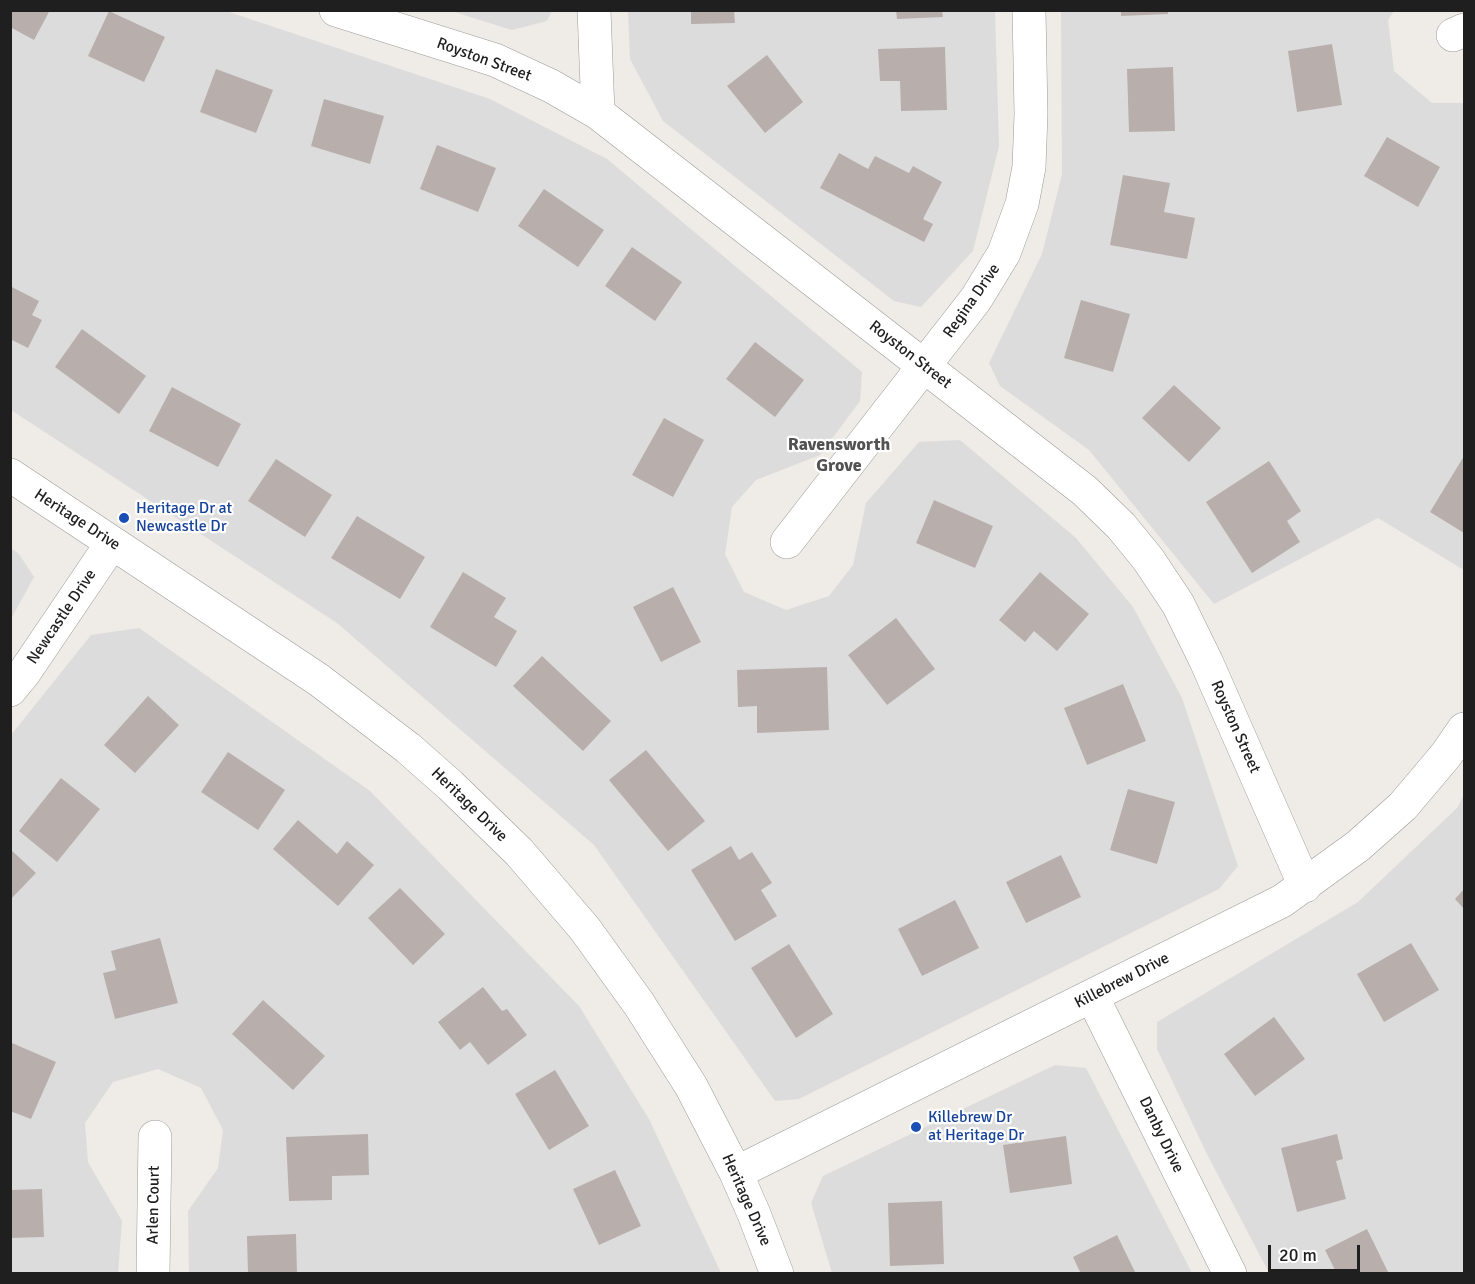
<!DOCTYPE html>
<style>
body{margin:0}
#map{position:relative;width:1475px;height:1284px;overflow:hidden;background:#efebe6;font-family:Signika,sans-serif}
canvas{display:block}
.frame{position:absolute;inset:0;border:12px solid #1f1f1f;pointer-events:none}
.scale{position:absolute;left:1268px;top:1245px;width:92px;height:27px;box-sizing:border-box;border:3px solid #1f1f1f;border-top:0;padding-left:8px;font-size:18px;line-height:21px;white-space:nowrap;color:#1f1f1f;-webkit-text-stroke:4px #fff;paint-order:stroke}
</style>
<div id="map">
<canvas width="1475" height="1284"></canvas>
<div class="frame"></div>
<div class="scale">20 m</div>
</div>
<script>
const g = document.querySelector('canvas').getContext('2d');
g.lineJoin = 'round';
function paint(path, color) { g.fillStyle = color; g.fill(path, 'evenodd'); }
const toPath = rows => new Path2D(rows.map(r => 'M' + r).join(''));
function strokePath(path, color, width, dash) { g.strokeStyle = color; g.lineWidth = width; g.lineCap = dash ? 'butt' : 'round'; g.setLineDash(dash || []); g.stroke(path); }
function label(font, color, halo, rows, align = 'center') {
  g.font = font + ' Signika,sans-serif'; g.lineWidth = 4.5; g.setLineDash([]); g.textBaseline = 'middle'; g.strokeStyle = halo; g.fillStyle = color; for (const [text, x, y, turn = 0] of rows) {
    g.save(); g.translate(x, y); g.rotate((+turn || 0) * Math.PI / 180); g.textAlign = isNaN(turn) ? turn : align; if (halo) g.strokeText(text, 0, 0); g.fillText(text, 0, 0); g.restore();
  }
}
paint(toPath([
 [10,11,226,11,490,99,607,159,862,372,860,401,820,455,756,480,732,507,725,554,744,592,786,610,829,596,853,565,866,503,919,442,960,440,1076,538,1133,607,1182,698,1238,866,1219,889,799,1099,775,1101,594,845,337,623,11,410],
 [451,11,552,10,552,11,547,21,512,30],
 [628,11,995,11,999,146,973,251,921,307,894,301,663,121,630,59],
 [1061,11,1394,11,1388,20,1394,71,1432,103,1464,103,1464,570,1378,518,1214,604,1089,450,1000,386,989,363,1042,254,1062,174],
 [11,548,19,554,34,577,11,619],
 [139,628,370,791,579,1006,649,1119,721,1273,189,1273,188,1211,218,1168,223,1130,201,1088,158,1069,113,1082,85,1123,88,1162,122,1221,118,1273,11,1274,11,735,91,635],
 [1464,795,1464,1273,1269,1273,1207,1154,1157,1049,1157,1022,1358,902,1457,808],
 [1055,1065,1086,1068,1192,1273,832,1273,811,1203,823,1176]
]), '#dddcdd');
paint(toPath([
 [10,10,50,10,34,40,10,27],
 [691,10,734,10,735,23,691,24],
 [896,10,942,10,943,17,897,19],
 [1121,10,1168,10,1168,14,1121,16],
 [109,11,165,37,144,82,88,56],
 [1332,44,1342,105,1297,112,1288,51],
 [945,47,947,110,901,111,900,81,880,81,878,49],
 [767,55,803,102,765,133,727,86],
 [1173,67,1175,131,1129,132,1127,69],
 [216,69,273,90,256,133,200,112],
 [324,99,384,116,370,164,311,146],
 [1387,137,1440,167,1418,207,1364,176],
 [437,145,496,168,478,212,420,189],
 [839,153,868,169,875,156,909,173,913,166,942,182,923,219,933,224,924,242,820,188],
 [1123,175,1170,183,1164,212,1195,218,1187,259,1110,245],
 [544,189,604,230,578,267,518,226],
 [632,247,682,282,655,321,605,286],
 [10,286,39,301,32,315,42,320,28,348,10,339],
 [1081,300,1130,314,1113,372,1064,358],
 [82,329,146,376,119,414,55,367],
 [755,342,804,380,775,417,726,379],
 [1174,385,1221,428,1189,462,1142,418],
 [172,387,241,424,218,467,149,431],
 [664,418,704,440,673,497,632,475],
 [1464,456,1464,533,1430,512],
 [276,459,332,495,305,537,248,501],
 [1269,461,1301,511,1287,521,1300,542,1252,573,1206,502],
 [934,500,993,526,975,568,916,543],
 [357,516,425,557,400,599,331,558],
 [463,572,506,598,494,617,517,631,496,667,430,627],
 [1040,572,1089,614,1057,651,1034,631,1025,642,999,620],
 [673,587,701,642,661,662,633,607],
 [896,618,935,669,887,705,848,655],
 [542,656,611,721,583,751,513,686],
 [827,667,829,730,757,733,757,706,738,707,737,670],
 [1123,684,1146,741,1087,765,1064,708],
 [148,696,179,725,135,773,104,745],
 [646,750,705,821,668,851,609,780],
 [228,752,285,790,258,830,201,792],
 [61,778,100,809,57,862,19,831],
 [1128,789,1175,802,1157,864,1110,850],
 [298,820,337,854,347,841,374,865,338,906,273,849],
 [731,846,739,860,752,852,772,883,761,890,777,916,735,941,691,870],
 [10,849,36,873,10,900],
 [1061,855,1081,897,1026,923,1006,882],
 [400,888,445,934,413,965,368,918],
 [1464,889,1464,909,1455,899],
 [955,900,979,948,922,976,898,929],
 [160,938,178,1003,115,1019,103,973,116,970,111,951],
 [1411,943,1439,990,1384,1022,1357,974],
 [789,944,833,1014,796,1038,751,968],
 [483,987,502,1011,507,1009,527,1035,488,1065,470,1042,460,1050,438,1022],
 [263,1000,325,1056,293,1090,232,1034],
 [1274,1017,1305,1059,1255,1096,1224,1054],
 [12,1043,56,1062,31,1119,10,1111,10,1047],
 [555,1070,589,1126,549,1150,515,1094],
 [368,1134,369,1175,332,1176,332,1200,289,1201,286,1137],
 [1337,1134,1343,1159,1336,1161,1346,1199,1297,1212,1281,1148],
 [1066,1136,1072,1184,1010,1193,1003,1145],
 [615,1170,641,1226,599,1245,573,1189],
 [42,1189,44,1237,10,1238,10,1190],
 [942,1201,944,1264,890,1266,888,1203],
 [1367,1229,1389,1274,1337,1274,1325,1250],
 [296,1234,297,1274,248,1274,247,1236],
 [1117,1235,1136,1274,1081,1274,1073,1257]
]), '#b8afac');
const minor = toPath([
 [336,10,495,60,551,86,598,113,1085,491,1121,526,1148,559,1178,604,1206,661,1305,886],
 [594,10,598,113],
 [1453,35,1464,30],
 [10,475,319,680,408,748,450,785,519,852,585,929,639,1004,691,1086,736,1173,754,1214,777,1274],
 [787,542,976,299,1004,253,1022,204,1029,167,1031,114,1029,10],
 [10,690,24,673,112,543],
 [1092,996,1230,1274],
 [736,1173,1282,901,1358,846,1403,806,1446,755,1464,729],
 [153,1274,155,1137]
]);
strokePath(minor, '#9c9c9c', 34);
strokePath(minor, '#fff', 33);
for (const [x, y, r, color] of [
 [124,518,6,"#1a4fb4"],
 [916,1127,6,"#1a4fb4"]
]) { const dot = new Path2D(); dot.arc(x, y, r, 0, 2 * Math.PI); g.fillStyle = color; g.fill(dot); strokePath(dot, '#fff', 2); }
label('16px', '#1f1f1f', '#fff', [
 ["Royston Street",484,60,20],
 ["Regina Drive",972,301,-55],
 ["Royston Street",910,355,38],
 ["Heritage Drive",77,520,33],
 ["Newcastle Drive",62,617,-56],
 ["Royston Street",1235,727,66],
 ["Heritage Drive",469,805,44],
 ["Killebrew Drive",1122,981,-27],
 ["Danby Drive",1161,1135,64],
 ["Heritage Drive",746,1200,66],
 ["Arlen Court",154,1205,-89]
]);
label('16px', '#164399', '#fff', [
 ["Heritage Dr at",136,509],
 ["Newcastle Dr",136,527],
 ["Killebrew Dr",928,1118],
 ["at Heritage Dr",928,1136]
], 'left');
label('bold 18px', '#525252', '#fff', [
 ["Ravensworth",839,445],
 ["Grove",839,466]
]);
</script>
